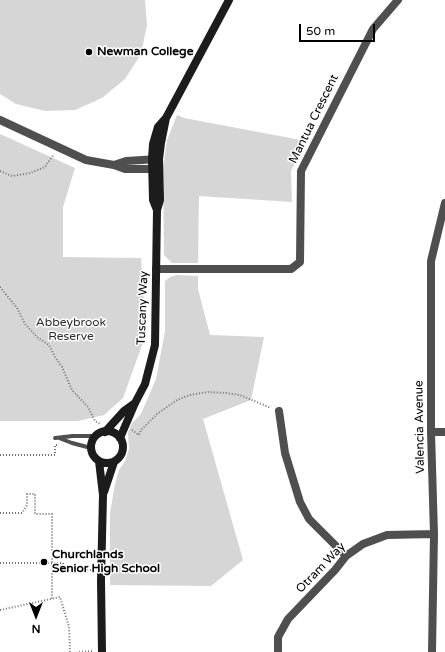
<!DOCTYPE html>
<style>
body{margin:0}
#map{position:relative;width:445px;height:652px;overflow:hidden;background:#fff;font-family:"Varela Round",sans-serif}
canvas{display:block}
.north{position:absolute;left:16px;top:596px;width:40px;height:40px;-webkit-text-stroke:3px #fff;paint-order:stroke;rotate:180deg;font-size:11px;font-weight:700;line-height:16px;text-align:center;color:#000}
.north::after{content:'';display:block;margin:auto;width:14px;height:18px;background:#000;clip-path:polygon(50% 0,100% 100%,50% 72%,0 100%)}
.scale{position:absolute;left:299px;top:24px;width:76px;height:18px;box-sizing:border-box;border:2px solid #000;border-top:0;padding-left:5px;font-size:12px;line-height:14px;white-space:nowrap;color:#000;-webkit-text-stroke:3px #fff;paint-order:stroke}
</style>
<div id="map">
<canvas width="445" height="652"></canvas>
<div class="north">N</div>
<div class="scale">50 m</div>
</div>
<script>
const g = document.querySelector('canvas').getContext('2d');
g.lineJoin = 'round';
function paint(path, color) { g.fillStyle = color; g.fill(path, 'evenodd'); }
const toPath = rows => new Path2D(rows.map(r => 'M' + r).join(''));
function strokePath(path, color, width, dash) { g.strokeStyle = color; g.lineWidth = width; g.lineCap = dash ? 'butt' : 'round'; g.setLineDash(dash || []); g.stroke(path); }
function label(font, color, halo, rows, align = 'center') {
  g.font = font + ' "Varela Round",sans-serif'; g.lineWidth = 3; g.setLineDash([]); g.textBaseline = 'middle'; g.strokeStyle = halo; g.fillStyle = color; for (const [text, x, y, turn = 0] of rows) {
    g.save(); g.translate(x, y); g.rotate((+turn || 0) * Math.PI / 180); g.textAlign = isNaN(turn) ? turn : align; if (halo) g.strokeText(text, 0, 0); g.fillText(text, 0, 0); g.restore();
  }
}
paint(toPath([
 [0,0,145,0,147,25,141,54,125,79,102,98,75,110,45,111,16,104,0,94],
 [177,115,184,118,306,141,291,171,292,202,199,196,198,263,172,263,164,255,163,167,167,140],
 [0,134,75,168,63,207,63,257,141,258,146,334,123,398,104,415,78,421,0,421],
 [177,275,198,276,198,289,210,335,264,337,251,400,203,419,243,560,211,586,110,585,110,513,115,484,119,470,125,461,129,449,128,432,132,423,141,414,156,379,165,331,165,281,170,277]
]), '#d6d6d6');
strokePath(toPath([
 [0,171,12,176,30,173,45,167,54,154],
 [0,287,17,308,25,324,38,338,49,345,55,357,62,367,72,390,88,407,95,421,100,424],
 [132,430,139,435,141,430,157,414,177,400,190,395,208,392,226,393,240,395,271,408],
 [0,455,55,455,55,445,57,445],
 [0,513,22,513,27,505,27,494,35,494,35,514,52,514,52,599],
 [0,563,63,563,63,569,92,570],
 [0,610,60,597,69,627,70,652],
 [79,652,92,651]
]), '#717171', 2, [1, 2]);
strokePath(toPath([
 [55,438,73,436,96,436],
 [59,438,72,443,91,448]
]), '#4f4f4f', 4);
strokePath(toPath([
 [0,120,86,160,114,165,125,169,159,169],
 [114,165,126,161,158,159],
 [156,269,291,269,300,262,301,171,373,29,398,0],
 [279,411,285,453,300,502,309,519,346,556],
 [431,432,445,432],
 [278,652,278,637,288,619,335,570,346,556,363,544,387,535,434,534],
 [432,652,434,534,431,432,431,261,445,203]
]), '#4f4f4f', 8);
strokePath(toPath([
 [157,210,153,200,152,159,153,144,158,127,166,118,229,0],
 '91 447a16 16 0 1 1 32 0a16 16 0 1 1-32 0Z',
 [105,432,124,411,135,403],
 [120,438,135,403,145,384,155,345,157,210,160,200,159,159,161,143,166,118],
 [99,461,103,495,101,581,102,652],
 [104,492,114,462]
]), '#1c1c1c', 8);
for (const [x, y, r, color] of [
 [89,52,4,"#000"],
 [44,562,4,"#000"]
]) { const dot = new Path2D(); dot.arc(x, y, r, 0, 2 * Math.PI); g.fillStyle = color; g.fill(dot); strokePath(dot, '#fff', 1.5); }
label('bold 12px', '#000', '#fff', [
 ["Newman College",97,52],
 ["Churchlands",52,555],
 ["Senior High School",52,569]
], 'left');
label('12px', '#000', '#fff', [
 ["Mantua Crescent",314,119,-64],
 ["Tuscany Way",143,308,-88],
 ["Valencia Avenue",420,427,-91],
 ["Otram Way",321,568,-46]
]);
label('12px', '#2d2d2d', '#fff', [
 ["Abbeybrook",71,323],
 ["Reserve",71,337]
]);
</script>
